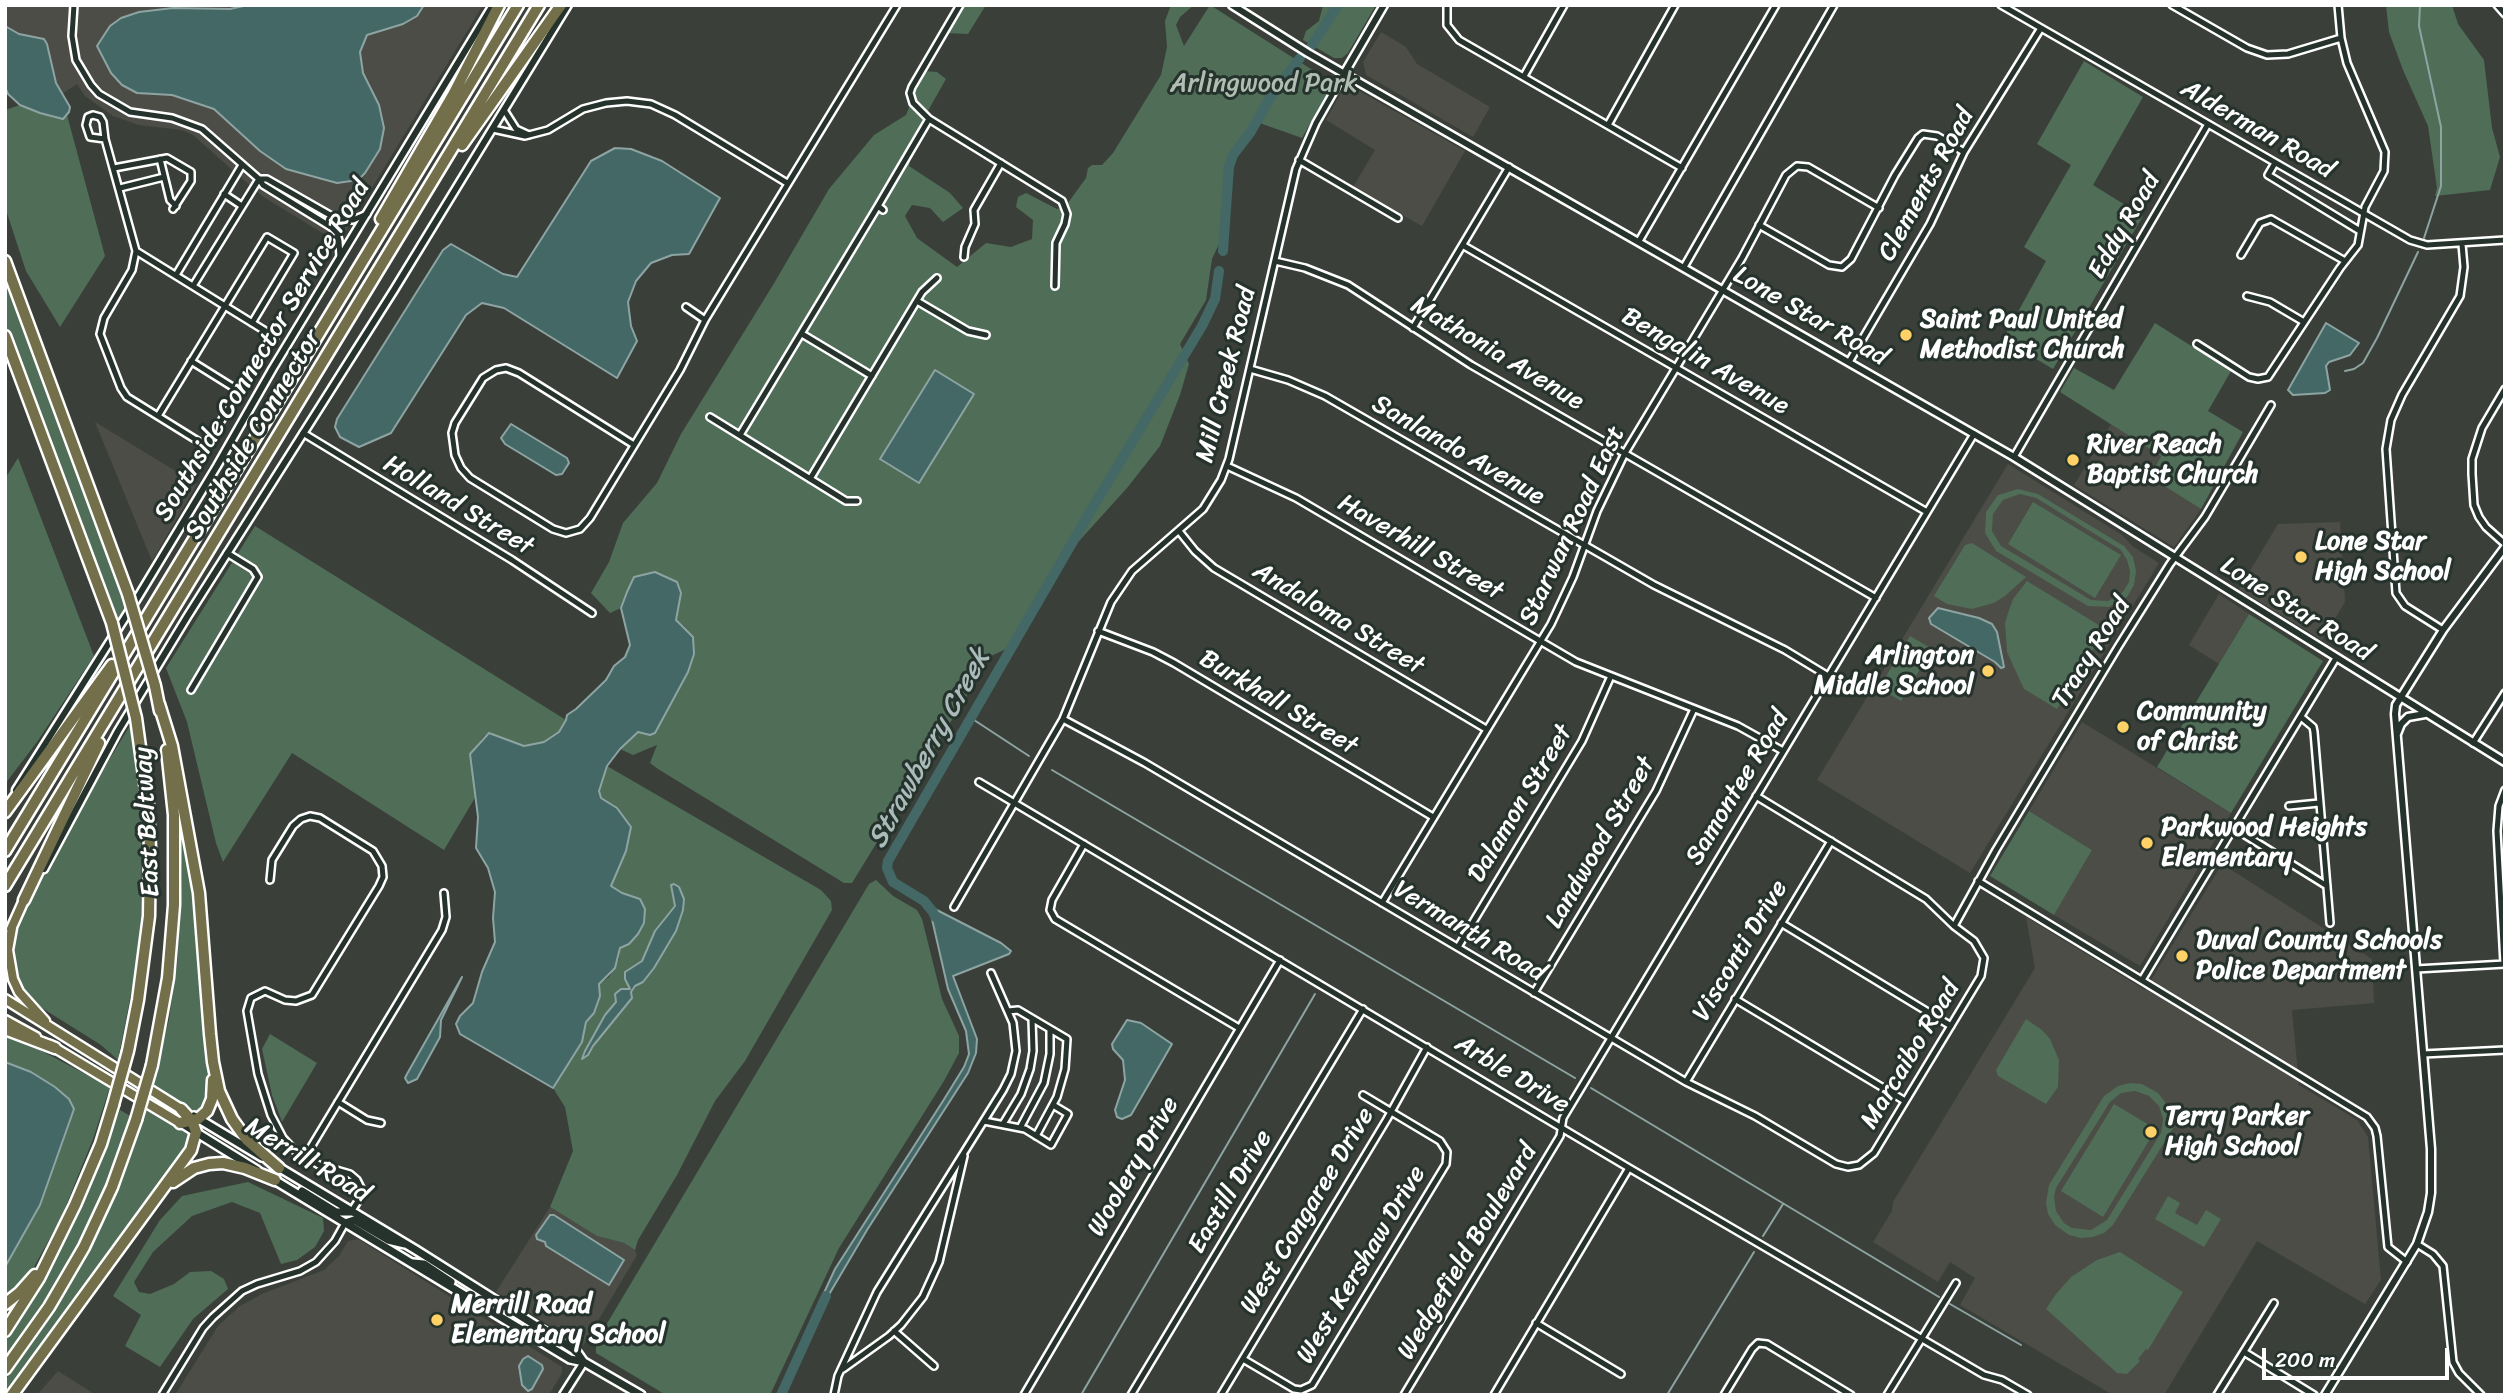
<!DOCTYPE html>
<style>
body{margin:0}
#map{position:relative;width:2510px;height:1400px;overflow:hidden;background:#3a4039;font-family:Sriracha,sans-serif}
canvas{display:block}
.frame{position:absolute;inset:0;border:7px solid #fff;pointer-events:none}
.scale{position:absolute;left:2262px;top:1348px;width:187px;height:32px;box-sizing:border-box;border:4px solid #fff;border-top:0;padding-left:9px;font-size:21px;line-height:24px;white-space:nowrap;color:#fff;-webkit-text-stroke:5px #26332d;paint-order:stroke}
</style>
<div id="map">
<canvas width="2510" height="1400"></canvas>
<div class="frame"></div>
<div class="scale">200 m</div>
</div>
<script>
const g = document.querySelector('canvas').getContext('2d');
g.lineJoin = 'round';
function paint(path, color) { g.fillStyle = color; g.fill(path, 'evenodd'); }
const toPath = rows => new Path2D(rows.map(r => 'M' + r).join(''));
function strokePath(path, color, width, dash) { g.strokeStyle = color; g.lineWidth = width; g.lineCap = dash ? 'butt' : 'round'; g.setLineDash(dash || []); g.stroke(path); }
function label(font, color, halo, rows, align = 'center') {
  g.font = font + ' Sriracha,sans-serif'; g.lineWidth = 6; g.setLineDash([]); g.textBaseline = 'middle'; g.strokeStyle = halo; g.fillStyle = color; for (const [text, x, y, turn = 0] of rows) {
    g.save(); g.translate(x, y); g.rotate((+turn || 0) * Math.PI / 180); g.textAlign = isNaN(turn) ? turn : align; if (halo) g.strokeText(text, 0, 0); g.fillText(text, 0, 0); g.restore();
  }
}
paint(toPath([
 [5,5,483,5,330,257,332,243,329,237,262,196,193,135,182,130,139,125,113,116,85,96,77,84,62,94,56,83,47,44,19,34,5,26],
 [1381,32,1406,47,1417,64,1490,107,1473,137,1366,75,1363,62],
 [1344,87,1354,88,1465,151,1422,226,1353,187,1375,150,1326,120],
 [95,422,197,484,152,561],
 [2111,424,2161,456,2151,477,2201,509,2174,547,2074,485],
 [2008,464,2122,535,2132,546,2159,563,1970,873,1817,780],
 [2340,522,2345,602,2322,640,2239,589,2278,524],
 [2219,594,2249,614,2219,664,2189,645],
 [2082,722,2231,813,2140,966,2054,915,2092,850,2029,811],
 [2222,864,2372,959,2374,1003,2292,1010,2299,1085,2357,1120,2368,1137,2381,1280,2365,1304,2257,1241,2164,1395,2113,1395,1960,1305,1975,1278,1950,1262,1938,1282,1873,1242,1892,1211,1893,1202,2035,968,2026,917,2145,990],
 [550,1207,597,1236,624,1243,635,1250,637,1255,583,1346,496,1292],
 [358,1239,562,1367,562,1373,549,1395,175,1395,218,1326,240,1306,262,1294,324,1270,339,1256,348,1241],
 [58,1371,96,1395,37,1395]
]), '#4c4d46');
paint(toPath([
 [960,5,986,5,968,34,945,33],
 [1171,5,1194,5,1180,17,1176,25,1184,46,1210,5,1333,83,1302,138,1254,121,1232,154,1225,170,1221,240,1212,259,1206,300,1180,344,1189,364,1180,395,1160,446,1127,488,1052,571,1006,649,991,656,852,883,844,883,658,769,650,763,657,745,633,755,620,749,638,732,685,627,676,620,675,613,679,605,677,582,656,572,634,577,621,608,610,613,591,593,609,562,623,523,657,483,681,434,773,285,829,189,874,135,906,115,924,71,937,72,946,79,916,132,909,166,950,193,963,208,943,222,930,208,912,205,905,216,917,238,957,267,986,243,1011,247,1032,239,1033,220,1016,207,1018,197,1026,193,1057,209,1065,207,1086,178,1088,168,1092,165,1102,165,1113,153,1161,75,1167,47,1165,21],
 [1323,5,1376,5,1348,53,1342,58,1334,58,1303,40,1306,31,1319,21],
 [2386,5,2452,5,2458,24,2484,60,2492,128,2500,157,2490,190,2435,196,2437,188,2428,126,2403,70,2389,32],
 [2084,61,2143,97,2093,185,2143,216,2053,369,2003,339,2046,261,2024,247,2071,165,2037,144],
 [20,105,40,113,63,118,67,115,105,256,60,327,26,271,5,207,5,110],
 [5,274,127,606,117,621,5,324],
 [2155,323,2231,371,2208,411,2243,432,2201,509,2150,477,2161,456,2060,392,2074,368,2114,390],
 [18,458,94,656,37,742,5,784,5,479],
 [2018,489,2038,494,2124,546,2133,557,2136,571,2134,585,2127,597,2109,607,2088,606,1996,551,1985,533,1986,512,1998,495],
 [2020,494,2036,498,2121,550,2127,560,2130,571,2129,582,2123,592,2108,601,2091,600,2001,546,1992,531,1993,514,2003,500],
 [2033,502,2121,555,2095,598,2008,544],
 [255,526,566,720,559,732,544,742,524,746,489,733,484,736,470,754,476,796,444,850,292,753,223,862,216,843,187,722,166,668],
 [1972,543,2026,577,2005,596,1994,603,1972,609,1947,604,1934,596,1965,545],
 [2027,581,2102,627,2103,633,2057,709,2024,689,2007,652,2005,623,2008,613,2013,599],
 [2249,614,2323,661,2231,813,2157,767],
 [1910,636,1932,649,1901,701,1879,688],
 [131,724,141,797,142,918,140,948,118,1060,101,1045,34,1003,17,982,12,964,12,945,15,930,85,799],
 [607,766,821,890,831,901,832,910,745,1061,715,1101,677,1175,638,1240,635,1250,624,1243,597,1236,550,1207,573,1151,565,1107,553,1088,582,1042,586,1021,594,1013,599,984,609,977,619,959,620,948,629,943,638,934,640,899,622,893,611,886,626,851,617,808,601,798,599,791],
 [671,886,683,910,676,931,654,968,643,982,636,986,588,1055,585,1051,605,1016,616,1001,615,994,620,989,630,989,625,979,642,961,655,931,675,906],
 [179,803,193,871,204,989,210,1097,207,1107,197,1114,153,1087,169,1019,177,965,182,876],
 [2029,811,2092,850,2054,915,1990,876],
 [876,880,893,896,917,910,922,919,942,999,959,1036,959,1053,944,1081,839,1248,770,1395,666,1395,596,1353,596,1342,869,884],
 [2026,1019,2042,1030,2050,1039,2059,1060,2058,1087,2046,1104,1998,1076,1996,1070],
 [270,1034,317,1063,282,1122,272,1095,262,1049],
 [5,1035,19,1039,110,1087,93,1139,61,1218,29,1276,5,1300,5,1267,40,1205,70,1122,15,1065,5,1062],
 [2130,1083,2142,1084,2158,1093,2165,1102,2171,1117,2175,1110,2182,1114,2113,1225,2104,1233,2093,1237,2081,1238,2069,1235,2055,1225,2048,1214,2046,1203,2049,1185,2104,1096,2118,1086],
 [2135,1091,2149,1096,2159,1106,2163,1119,2161,1133,2107,1220,2091,1230,2072,1228,2064,1223,2056,1211,2054,1197,2056,1188,2110,1102,2121,1093],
 [2114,1104,2156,1129,2103,1217,2061,1191],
 [147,1107,192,1134,192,1143,9,1395,5,1395,5,1380,47,1322,97,1236,122,1181],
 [120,1110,132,1117,99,1208,65,1274,5,1364,5,1339,29,1303,68,1233,91,1185],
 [248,1182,323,1218,324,1231,315,1247,297,1260,281,1264,260,1213,232,1202,192,1216,153,1252,134,1282,139,1292,150,1294,174,1284,190,1272,211,1271,224,1279,228,1289,193,1319,160,1367,125,1346,141,1315,113,1296,160,1220,182,1196],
 [2168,1196,2180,1203,2175,1213,2197,1225,2206,1210,2221,1219,2204,1247,2155,1219],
 [2120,1252,2183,1292,2148,1350,2146,1349,2138,1359,2140,1361,2127,1374,2117,1373,2046,1309,2056,1294,2071,1277,2097,1260]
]), '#4f6d57');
const water = toPath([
 [248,5,424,5,417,16,403,24,367,35,360,52,363,73,379,105,384,128,380,149,365,173,358,180,337,183,286,169,260,151,214,109,172,95,137,93,122,85,111,73,97,46,110,26,121,18,139,12,173,8,230,9,248,5],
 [5,26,19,34,44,39,47,44,56,83,70,107,69,112,63,119,40,113,20,105,8,94,5,87,5,26],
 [615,148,631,149,662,161,720,198,689,254,672,255,651,263,636,281,628,302,631,326,637,341,617,378,504,308,482,303,466,315,391,433,359,447,340,437,335,427,337,419,443,250,451,244,503,274,517,277,591,161,615,148],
 [2326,323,2359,343,2350,355,2329,362,2326,366,2330,390,2325,393,2293,395,2288,390,2326,323],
 [935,370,974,394,919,483,880,459,935,370],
 [511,424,567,458,569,463,562,474,556,475,505,444,501,438,511,424],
 [655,572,677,582,681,593,676,620,693,637,694,654,688,672,655,733,650,735,638,732,620,749,607,766,599,791,601,798,617,808,631,827,626,851,611,886,622,893,640,899,645,909,644,923,638,934,629,944,620,948,615,968,599,984,600,996,594,1013,586,1022,582,1042,553,1088,460,1034,456,1024,460,1016,473,1003,482,972,495,942,493,918,495,892,488,868,476,848,478,817,470,754,489,733,524,746,544,742,559,732,566,720,567,715,576,709,606,680,614,666,625,657,630,645,621,608,627,592,634,577,655,572],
 [1938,608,1979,618,1992,624,1997,632,2004,667,2001,668,1995,662,1931,624,1929,618,1938,608],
 [674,884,679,887,684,899,683,910,676,931,654,968,643,982,635,986,631,992,632,998,593,1046,588,1055,582,1059,585,1051,605,1015,616,1002,615,994,621,989,630,989,625,979,625,972,642,961,655,931,675,906,671,885,674,884],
 [929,906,1001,943,1011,951,1009,954,953,976,977,1039,976,1053,968,1073,867,1230,821,1308,823,1295,835,1269,943,1101,964,1067,969,1054,966,1031,948,989,929,906],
 [462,977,441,1020,440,1037,417,1079,408,1083,405,1078,407,1074,462,977],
 [1127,1020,1141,1023,1172,1044,1131,1115,1122,1119,1117,1117,1115,1110,1125,1080,1123,1060,1113,1049,1112,1044,1127,1020],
 [5,1062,31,1072,55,1087,69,1099,74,1109,40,1205,5,1267,5,1062],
 [550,1215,554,1215,624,1260,609,1285,546,1246,545,1242,537,1239,536,1235,550,1215],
 [528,1356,542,1365,543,1369,532,1389,528,1391,522,1385,519,1366,523,1359,528,1356]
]);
paint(water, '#436866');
strokePath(water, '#8ea4a3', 2);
strokePath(toPath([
 [2420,5,2419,26,2441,127,2441,186,2424,238],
 [2345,371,2354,369,2363,363,2377,338,2418,252],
 [971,718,1029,756],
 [1052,770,1575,1078],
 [1591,1088,1939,1297],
 [1763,1236,1783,1204],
 [1950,1304,2021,1345],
 [1081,1395,1315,994],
 [1667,1395,1754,1252]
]), '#8ea4a3', 2);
strokePath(toPath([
 [1312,45,1338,5],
 [1223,251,1229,167,1233,155,1250,133,1270,98,1300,58],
 [935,917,933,912,924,901,893,882,887,868,888,861,1090,512,1202,326,1215,299,1219,271],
 [781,1395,826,1296]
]), '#436866', 10);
const minor = toPath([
 [74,5,72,36,76,60,91,85,99,94,130,112,172,118,202,129,259,179,263,185,331,227,337,233,339,241,340,257],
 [960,5,912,87,910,93,913,103,929,119,1062,201,1067,214,1065,224,1056,243,1055,286],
 [1447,5,1447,25,1459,40,1682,168],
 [2001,5,2410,240,2427,245,2505,240],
 [2172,5,2247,48,2267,55,2288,54,2341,38],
 [2497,5,2505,14],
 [1524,76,1564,5],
 [504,110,516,129,529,135],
 [1608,125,1675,5],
 [493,129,525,136,548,130,583,109,606,103,627,101,651,104,675,115,787,183],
 [105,139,90,137,86,125,88,117,93,115,100,117,103,122,105,139,136,251,132,270,104,318,100,334,121,388,127,397,206,446,239,391,191,361],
 [160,159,170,200,176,206],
 [1299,160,1398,218],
 [2275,163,2268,175,2360,231],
 [114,168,167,158,191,172,191,181,173,209],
 [259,179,267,179,337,219,353,220,367,214],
 [120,188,164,177],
 [224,194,242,206],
 [883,210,878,206,929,119],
 [1759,225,1829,265,1842,267,1851,259,1895,175,1918,138,1923,134,1937,136,1964,152],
 [1639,241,1776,5],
 [1464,246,1927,512],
 [136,251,275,337],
 [2241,255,2260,223,2271,219,2345,261],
 [964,257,965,247,975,224,974,210,1001,163],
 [1275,261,1305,268,1348,285,1471,365,1876,598],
 [1684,267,1834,5],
 [176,275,242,165],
 [193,286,259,179],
 [2247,296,2270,302,2304,322],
 [917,301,968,331,986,335],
 [686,307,705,320],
 [1413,328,1509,167],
 [802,334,872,376],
 [2197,344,2249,377,2258,379,2268,377,2340,268,2358,245,2365,207,2384,171,2385,152,2347,63,2341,38,2338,5],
 [1849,362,1930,224,1964,152,2041,28],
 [1250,369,1288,380,1325,396,1654,585,1785,650,1828,676],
 [2505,389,2482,428,2472,459,2472,474,2474,505,2479,517,2486,527,2505,544],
 [158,416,267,237,294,253,252,323],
 [710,417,846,501,857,501],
 [303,433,512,560,592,613],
 [740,435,878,206],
 [634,445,519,373,506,368,496,370,483,378,455,423,452,433,455,455,461,468,470,478,553,529,566,533,580,529,590,518,680,370,705,320,897,5],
 [2014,457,2208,124],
 [1227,466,1296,498,1576,662,1738,726,1783,751],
 [810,479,922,292,937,278],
 [1179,531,1195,551,1214,568,1486,729],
 [2443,630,2405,606,2396,593,2386,449,2391,420,2402,395,2460,296,2464,267,2462,244],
 [1098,631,1153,652,1174,663,1433,817],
 [191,690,258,577,253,569,227,553],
 [2301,717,2313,727,2314,732,2330,923],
 [1063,719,1145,763,1686,1082,1755,1116,1836,1164,1848,1167,1859,1165,1874,1153,1981,976,1984,958,1974,941,1954,926,1926,899,1756,796],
 [2473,743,2505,693],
 [979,782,1629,1168,1984,1375,2002,1380,2028,1395],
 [2289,806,2319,803],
 [2245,835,2327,886],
 [1084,844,1052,900,1050,910,1055,919,1239,1028],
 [270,880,272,860,293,826,301,819,310,816,320,818,373,851,382,866,383,877,379,886,312,995,296,1001,285,1000,265,991,251,998,247,1011,258,1074,271,1115,283,1138,294,1150,319,1165,350,1174,357,1180,362,1190,360,1198,351,1212],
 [1978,881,2367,1117,2375,1128,2377,1136,2388,1247,2407,1262],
 [1382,903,1551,624,1573,577,1597,511,1625,453,1742,258,1786,175,1797,166,1808,167,1879,208],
 [954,907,1063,719,1111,602,1132,571,1203,509,1221,480,1229,459,1296,169,1316,123,1345,72],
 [1781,923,1951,1026],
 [1954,926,1996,850,2118,647,2170,564,2205,517,2271,405],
 [1458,947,1582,741,1611,676],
 [2504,964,2497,831,2499,806,2505,790],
 [2416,969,2505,964],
 [2142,980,2336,658],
 [1534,993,1656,791,1694,709],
 [1735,999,1905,1101],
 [1008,1011,1018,1010,1067,1039,1065,1069,1057,1097,1036,1136],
 [2423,1054,2505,1050],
 [1686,1082,1831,841],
 [338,1102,367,1120,381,1123],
 [984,1121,1025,1129,1051,1145,1068,1114,1053,1105],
 [1003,1124,1021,1094,1030,1069,1033,1051,1032,1019],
 [1020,1128,1044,1083,1050,1054,1050,1029],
 [305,1157,442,930,446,917,444,893],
 [2417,1244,2433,1254,2443,1266,2453,1362,2459,1373,2481,1395],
 [1536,1323,1621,1374],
 [894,1331,934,1366],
 [2244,1352,2314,1395],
 [1243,1359,1294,1389,1301,1390,1312,1385,1446,1164,1447,1152,1440,1141,1363,1095],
 [843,1369,889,1336,901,1325,923,1297,939,1262,964,1156],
 [162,1395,203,1328,213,1317,242,1291,257,1284,300,1271,316,1262,335,1241,345,1223],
 [834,1395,838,1376,877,1292,1003,1090,1011,1074,1016,1051,1013,1023,991,973],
 [1024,1395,1280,960],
 [1131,1395,1363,1009],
 [1221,1395,1387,1119,1427,1047],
 [1404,1395,1560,1136,1563,1118,1974,434],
 [1494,1395,1629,1168],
 [1724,1395,1752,1349,1758,1343,1767,1344,1851,1395],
 [1887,1395,1956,1283],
 [2217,1395,2274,1303]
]);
const tertiary = toPath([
 [1232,5,1308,53,2014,457,2505,762],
 [1345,72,1384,5],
 [2397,734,2401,724,2408,717,2425,714],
 [16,790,138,597,217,466,273,368,493,5],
 [44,869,118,731,187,617,394,290,568,5],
 [563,1395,584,1362],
 [2325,1395,2417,1244,2428,1212,2431,1193,2431,1149,2395,714,2396,705,2443,630,2505,547]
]);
const secondary = toPath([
 [194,1116,262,1157],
 [181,1123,257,1170],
 [275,1165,416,1250,576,1351,583,1361],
 [271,1178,570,1359,584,1362,641,1395],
 [302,1191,336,1212,351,1212],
 [345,1223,354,1220,388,1240,405,1244],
 [413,1263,424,1264,451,1282]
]);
const primary = toPath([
 [12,928,8,950,13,979,19,992,45,1021],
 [11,929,24,900],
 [5,999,181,1109],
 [5,1020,36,1037],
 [50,1045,180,1123]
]);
const motorway = toPath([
 [462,145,561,5],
 [381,219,454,93,499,5],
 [5,261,128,594],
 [5,336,112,623],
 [155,686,160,711],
 [159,704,172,746,199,893,210,1034,213,1062,219,1091,232,1119,247,1140,279,1168],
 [5,812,112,665],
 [5,851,518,5],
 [5,886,539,5],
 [24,900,99,743],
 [5,1029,55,1048],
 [128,1051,138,1000,149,916,150,848,148,805,136,718],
 [152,1065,168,978,174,905,174,815,167,750],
 [180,1123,198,1119,207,1111,212,1099,213,1080],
 [173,1182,194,1168,209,1164,223,1163,245,1168,275,1180],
 [5,1304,19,1293,35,1275],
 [5,1331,39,1278,75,1205,101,1144,113,1105],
 [5,1369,49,1307,84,1247,112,1187,136,1120],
 [12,1395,191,1150,196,1132,192,1121,181,1109]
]);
strokePath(minor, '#fff', 10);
strokePath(tertiary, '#fff', 11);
strokePath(secondary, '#fff', 12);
strokePath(primary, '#fff', 13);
strokePath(motorway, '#fff', 15);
strokePath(minor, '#26332d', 5);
strokePath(tertiary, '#26332d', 6);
strokePath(secondary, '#26332d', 7);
strokePath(primary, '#726f4a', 8);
strokePath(motorway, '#726f4a', 10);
const motorwayBridge = toPath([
 [128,594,155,686],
 [112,623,136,718],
 [113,1105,128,1051],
 [136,1120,152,1065]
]);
strokePath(motorwayBridge, '#fff', 15, []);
strokePath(motorwayBridge, '#726f4a', 10);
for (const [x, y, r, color] of [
 [1906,335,7,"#ffd166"],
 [2073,460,7,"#ffd166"],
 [2301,557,7,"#ffd166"],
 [1988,671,7,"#ffd166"],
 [2123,727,7,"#ffd166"],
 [2147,843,7,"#ffd166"],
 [2182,956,7,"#ffd166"],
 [2151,1132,7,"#ffd166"],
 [437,1320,7,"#ffd166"]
]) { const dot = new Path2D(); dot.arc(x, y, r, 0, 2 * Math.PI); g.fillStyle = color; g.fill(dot); strokePath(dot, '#26332d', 2.5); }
label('26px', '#b0bdb3', '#26332d', [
 ["Arlingwood Park",1264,84]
]);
label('26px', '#fff', '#26332d', [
 ["Alderman Road",2257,130,30],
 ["Clements Road",1927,185,-61],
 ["Eddy Road",2125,226,-60],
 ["Lone Star Road",1810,317,30],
 ["Southside Connector Service Road",263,351,-59],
 ["Mathonia Avenue",1497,354,31],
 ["Bengalin Avenue",1705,362,30],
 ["Mill Creek Road",1227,375,-76],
 ["Southside Connector",254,435,-59],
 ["Sanlando Avenue",1458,451,30],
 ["Holland Street",458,506,31],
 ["Starwan Road East",1573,526,-65],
 ["Haverhill Street",1420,548,30],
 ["Lone Star Road",2296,610,32],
 ["Andaloma Street",1338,619,31],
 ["Tracy Road",2092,653,-58],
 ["Burkhall Street",1278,703,31],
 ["Samontee Road",1738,788,-59],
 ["Dalamon Street",1521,804,-59],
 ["East Beltway",148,822,-93],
 ["Landwood Street",1601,843,-60],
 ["Vermanth Road",1469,932,31],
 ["Visconti Drive",1741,951,-59],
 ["Marcaibo Road",1911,1055,-59],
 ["Arble Drive",1512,1075,31],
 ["Merrill Road",307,1161,31],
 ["Woolery Drive",1134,1167,-60],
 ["Eastill Drive",1231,1192,-59],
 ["West Congaree Drive",1308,1211,-59],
 ["Wedgefield Boulevard",1468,1252,-59],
 ["West Kershaw Drive",1362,1265,-59]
]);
label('bold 26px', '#fff', '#26332d', [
 ["Saint Paul United",1920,320],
 ["Methodist Church",1920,350],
 ["River Reach",2087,445],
 ["Baptist Church",2087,475],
 ["Lone Star",2315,542],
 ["High School",2315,572],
 ["Arlington",1974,656,"right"],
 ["Middle School",1974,686,"right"],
 ["Community",2137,712],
 ["of Christ",2137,742],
 ["Parkwood Heights",2161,828],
 ["Elementary",2161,858],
 ["Duval County Schools",2196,941],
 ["Police Department",2196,971],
 ["Terry Parker",2165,1117],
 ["High School",2165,1147],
 ["Merrill Road",451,1305],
 ["Elementary School",451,1335]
], 'left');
label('italic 28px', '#aabbba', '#26332d', [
 ["Strawberry Creek",930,749,-61]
]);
</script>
